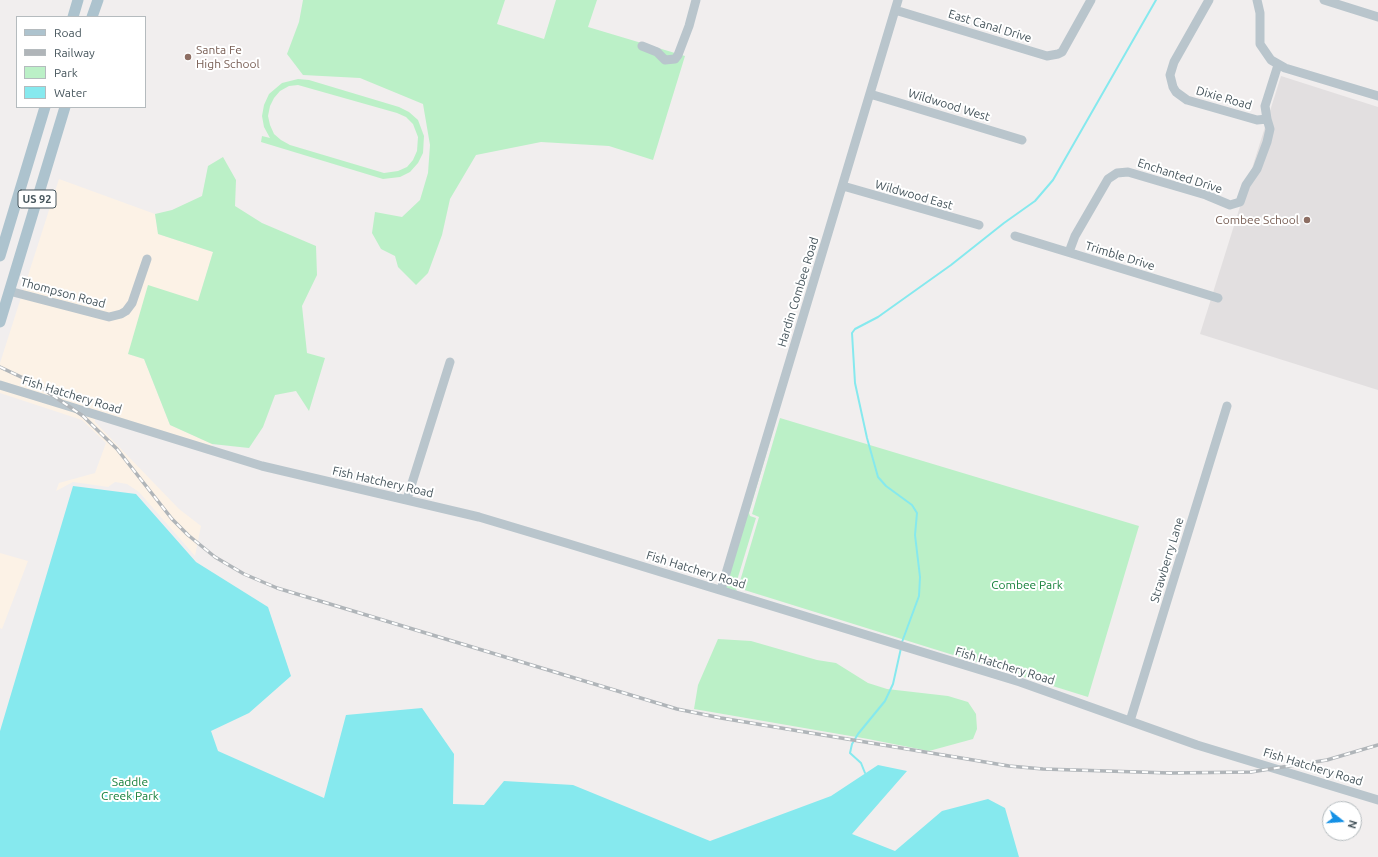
<!DOCTYPE html>
<style>
body{margin:0}
#map{position:relative;width:1378px;height:857px;overflow:hidden;background:#f1eeee;font-family:Ubuntu,sans-serif}
canvas{display:block}
.legend{position:absolute;left:16px;top:16px;width:130px;height:92px;box-sizing:border-box;background:#fff;border:1px solid #b5bbbe;margin:0;padding:5px 7px;list-style:none;font-size:12px;color:#46555c}
.legend li{display:flex;align-items:center;gap:8px;height:20px}
.legend b{width:20px;border:1px solid #b5bbbe}
.north{position:absolute;left:1322px;top:801px;width:40px;height:40px;box-sizing:border-box;background:#fff;border:1px solid #b5bbbe;border-radius:50%;rotate:107deg;font-size:11px;font-weight:700;line-height:16px;text-align:center;color:#46555c}
.north::after{content:'';display:block;margin:auto;width:14px;height:18px;background:#1490e5;clip-path:polygon(50% 0,100% 100%,50% 72%,0 100%)}
</style>
<div id="map">
<canvas width="1378" height="857"></canvas>
<ul class="legend">
<li><b style="height:5px;background:#adc3ce"></b>Road</li>
<li><b style="height:5px;background:#b0b5b9"></b>Railway</li>
<li><b style="height:11px;background:#bbf0c7"></b>Park</li>
<li><b style="height:11px;background:#86e9ee"></b>Water</li>
</ul>
<div class="north">N</div>
</div>
<script>
const g = document.querySelector('canvas').getContext('2d');
g.lineJoin = 'round';
function paint(path, color) { g.fillStyle = color; g.fill(path, 'evenodd'); }
const toPath = rows => new Path2D(rows.map(r => 'M' + r).join(''));
function strokePath(path, color, width, dash) { g.strokeStyle = color; g.lineWidth = width; g.lineCap = dash ? 'butt' : 'round'; g.setLineDash(dash || []); g.stroke(path); }
function label(font, color, halo, rows, align = 'center') {
  g.font = font + ' Ubuntu,sans-serif'; g.lineWidth = 4; g.setLineDash([]); g.textBaseline = 'middle'; g.strokeStyle = halo; g.fillStyle = color; for (const [text, x, y, turn = 0] of rows) {
    g.save(); g.translate(x, y); g.rotate((+turn || 0) * Math.PI / 180); g.textAlign = isNaN(turn) ? turn : align; if (halo) g.strokeText(text, 0, 0); g.fillText(text, 0, 0); g.restore();
  }
}
paint(toPath([
 [59,179,155,214,158,234,213,252,198,302,128,354,144,359,170,425,212,444,212,447,0,382,0,363],
 [0,389,95,418,95,422,179,509,201,526,195,556,139,492,127,484,115,482,108,487,73,482,56,491,59,483,95,473,106,443,82,420,0,393],
 [0,553,28,561,2,629,0,628]
]), '#fcf2e6');
paint(toPath([
 [1281,76,1378,107,1378,390,1200,334]
]), '#e2dfe0');
paint(toPath([
 [303,0,505,0,497,24,544,39,556,0,597,0,588,27,685,56,653,160,609,146,541,142,476,155,450,199,442,235,428,273,416,285,398,267,395,256,381,249,372,233,375,212,402,217,420,200,428,173,430,145,423,104,360,78,303,75,287,54,299,22],
 [298,79,309,80,399,107,409,112,418,120,424,136,423,153,418,163,410,172,400,177,383,179,261,142,262,136,270,138,264,127,262,116,264,105,269,94,282,83],
 [298,85,397,113,406,117,413,124,418,137,417,151,413,160,407,167,398,171,384,173,290,145,281,140,274,134,270,125,268,116,270,106,274,98,280,91,289,86],
 [223,157,236,180,235,206,262,223,316,246,317,275,302,306,307,353,325,358,309,411,296,391,275,395,263,427,249,448,212,444,170,425,144,359,128,354,148,285,198,301,213,252,158,234,155,214,172,210,202,196,208,166],
 [780,418,1139,526,1088,697,738,588,759,517,752,514],
 [776,421,749,513,750,516,756,518,735,587,737,591,725,588],
 [718,639,751,641,817,660,836,663,868,683,887,689,948,696,968,702,976,714,977,729,973,739,929,751,868,739,694,709,698,685]
]), '#bbf0c7');
paint(toPath([
 [73,486,136,494,196,562,268,607,291,676,249,713,211,731,218,751,324,798,346,715,422,708,454,754,453,804,484,805,504,781,573,785,710,841,831,796,878,765,907,771,852,834,895,851,942,811,988,799,1005,808,1019,857,0,857,0,731]
]), '#86e9ee');
strokePath(toPath([
 [902,642,919,596,920,577,915,535,917,513,912,505,886,486,878,477,867,438,855,383,852,333,855,329,878,317,951,265,1004,223,1035,201,1053,180,1156,0],
 [865,773,861,763,850,753,852,744,858,734,885,701,893,684,901,648]
]), '#86e9ee', 2);
strokePath(toPath([
 [1209,0,1174,62,1170,75,1173,87,1176,92,1187,100,1257,120,1267,119],
 [1257,0,1260,13,1260,44,1271,60,1285,68,1378,96],
 [1324,0,1378,17],
 [895,10,1047,56,1058,54,1062,52,1091,0],
 [642,46,657,52,665,60,675,59,678,55,689,26,696,0],
 [870,94,1022,140],
 [843,186,979,225],
 [1015,236,1218,298],
 [1069,252,1075,236,1108,179,1117,173,1128,172,1206,195,1230,205,1240,202,1246,185,1257,169,1267,142,1270,129,1267,119,1265,106,1278,65],
 [9,291,109,317,121,314,126,311,132,303,147,259],
 [0,385,262,466,479,517,566,543,1020,682,1197,745,1378,800],
 [407,499,450,362],
 [721,590,898,0],
 [1130,721,1227,406]
]), '#b9c5cc', 9);
strokePath(toPath([
 [73,17,78,0],
 [92,17,98,0],
 [0,256,45,107],
 [0,322,65,107]
]), '#adc3ce', 11);
const rail = toPath([
 [0,367,36,384,83,416,117,449,172,519,188,535,215,557,244,574,277,588,677,709,721,718,1009,766,1043,769,1170,773,1251,772,1327,760,1378,745]
]);
strokePath(rail, '#b0b5b9', 3.5);
strokePath(rail, '#fff', 2, [6]);
for (const [x, y, r, color] of [
 [188,57,4,"#8d6e63"],
 [1307,220,4,"#8d6e63"]
]) { const dot = new Path2D(); dot.arc(x, y, r, 0, 2 * Math.PI); g.fillStyle = color; g.fill(dot); strokePath(dot, '#fff', 1.5); }
for (const [x, y, w] of [
 [37,199,38]
]) { const box = new Path2D(); box.roundRect(x - w / 2, y - 9, w, 18, 3); g.fillStyle = '#fff'; g.fill(box); strokePath(box, '#46555c', 1); }
label('bold 11px', '#46555c', null, [
 ["US 92",37,199]
]);
label('12px', '#46555c', '#fff', [
 ["East Canal Drive",990,26,17],
 ["Dixie Road",1224,98,16],
 ["Wildwood West",949,105,17],
 ["Enchanted Drive",1180,176,18],
 ["Wildwood East",914,195,16],
 ["Trimble Drive",1120,256,17],
 ["Hardin Combee Road",798,292,-73],
 ["Thompson Road",63,293,15],
 ["Fish Hatchery Road",72,395,17],
 ["Fish Hatchery Road",383,482,13],
 ["Strawberry Lane",1167,560,-73],
 ["Fish Hatchery Road",696,570,17],
 ["Fish Hatchery Road",1005,666,17],
 ["Fish Hatchery Road",1313,767,17]
]);
label('12px', '#785e54', '#fff', [
 ["Santa Fe",196,50],
 ["High School",196,64],
 ["Combee School",1299,220,"right"]
], 'left');
label('12px', '#147f39', '#fff', [
 ["Combee Park",1027,585],
 ["Saddle",130,782],
 ["Creek Park",130,796]
]);
</script>
